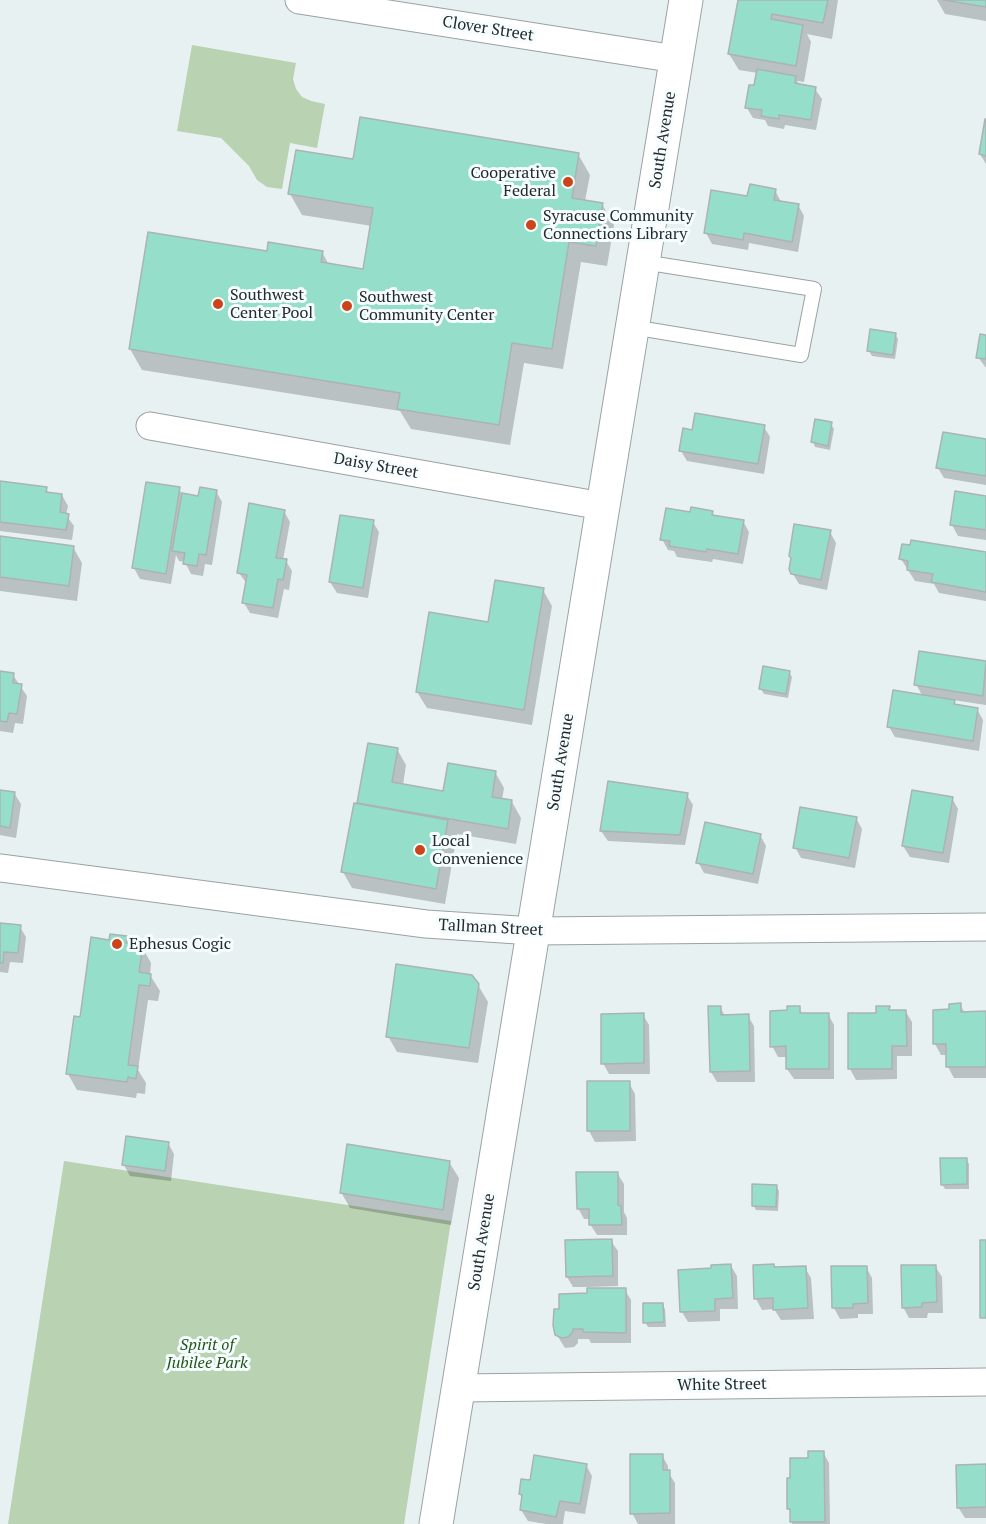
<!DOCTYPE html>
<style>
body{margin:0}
canvas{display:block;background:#e7f1f2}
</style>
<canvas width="986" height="1524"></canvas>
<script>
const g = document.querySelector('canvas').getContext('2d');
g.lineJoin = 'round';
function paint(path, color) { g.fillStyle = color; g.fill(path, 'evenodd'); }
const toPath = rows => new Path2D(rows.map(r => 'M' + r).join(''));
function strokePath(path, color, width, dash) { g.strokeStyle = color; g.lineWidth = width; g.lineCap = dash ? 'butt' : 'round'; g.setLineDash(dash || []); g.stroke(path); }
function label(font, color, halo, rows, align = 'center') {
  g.font = font + ' "PT Serif",serif'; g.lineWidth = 6; g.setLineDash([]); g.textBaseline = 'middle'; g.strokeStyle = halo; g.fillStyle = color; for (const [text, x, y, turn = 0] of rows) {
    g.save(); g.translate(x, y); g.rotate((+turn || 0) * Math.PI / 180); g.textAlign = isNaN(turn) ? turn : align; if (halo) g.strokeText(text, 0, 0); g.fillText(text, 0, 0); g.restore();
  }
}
paint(toPath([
 [192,45,296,63,293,79,296,89,302,97,311,101,325,104,317,148,290,143,282,189,267,187,257,180,249,166,221,138,177,131],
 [64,1161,451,1221,404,1524,8,1524]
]), '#b8d2b2');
paint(toPath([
 [739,0,838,0,832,39,807,34,811,42,804,82,797,81,800,86,815,89,822,99,816,130,785,125,784,129,768,126,765,120,753,118,747,108,755,87,758,73,739,70,729,54],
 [937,0,986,0,986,21,945,14],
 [986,123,986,164,980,154],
 [578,154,590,175,585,201,602,204,614,225,607,266,581,262,563,369,524,363,510,445,411,429,400,411,142,370,130,349,268,253,322,252,329,265,364,271,372,226,302,215,290,194,354,161],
 [775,190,781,202,798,205,804,216,798,252,749,243,748,250,712,244,706,233,748,198],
 [895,334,898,339,895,359,872,356,869,351],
 [986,336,986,368,978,357],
 [831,424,834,429,830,450,815,447,813,442],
 [764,427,770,437,764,474,687,461,681,451,693,432],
 [986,440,986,485,944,478,938,468],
 [0,482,46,488,49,494,62,495,68,506,66,515,74,526,72,540,0,531],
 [179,489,183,495,199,498,216,491,222,502,212,565,205,564,203,576,191,574,185,562,179,561,176,555,171,584,140,579,134,568],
 [986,497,986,540,958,536,952,525],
 [284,511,290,522,283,560,286,561,292,571,289,590,284,589,278,618,250,613,244,603,247,584,239,573],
 [712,512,715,517,743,521,749,532,743,564,713,559,712,562,677,557,674,551,668,550,662,539,691,514],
 [373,522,379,532,368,598,337,593,330,582],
 [830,532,836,543,827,590,799,584,790,569],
 [0,538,73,547,82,563,77,601,0,591],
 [911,547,986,554,986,601,939,593,934,584,915,581,901,559],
 [543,590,552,606,532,725,427,708,417,692,489,623],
 [921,653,986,663,986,705,953,700,956,706,977,709,983,720,979,751,895,737,889,727,923,697,916,684],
 [789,672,792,677,788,698,764,694,761,689],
 [0,673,13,675,27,696,23,724,15,723,13,733,0,731],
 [369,745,397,749,406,765,403,785,444,793,495,772,504,788,502,800,512,802,521,818,516,844,457,834,445,904,352,888,343,872,359,805],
 [0,791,14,793,21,804,16,838,0,835],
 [687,795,693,805,685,845,608,841,601,831],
 [952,798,958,809,949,863,910,857,903,846],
 [856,818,862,829,855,868,801,858,795,847],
 [760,835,766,846,758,884,704,873,698,862],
 [0,924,20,927,26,937,23,963,10,962,8,973,0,972],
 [126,938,130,945,142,947,151,963,150,975,160,991,158,1001,148,1000,138,1070,146,1083,145,1094,137,1093,136,1098,77,1090,68,1074,82,1018,110,942],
 [478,985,488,1002,478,1063,397,1052,388,1036],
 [960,1005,965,1013,986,1013,986,1078,954,1078,948,1067,947,1055,941,1055,935,1044,951,1011],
 [720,1007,725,1016,748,1016,754,1026,755,1082,717,1082,711,1072],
 [889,1007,891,1012,906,1012,912,1022,912,1056,897,1056,897,1079,856,1080,850,1069,878,1014],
 [799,1008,803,1014,828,1014,834,1025,834,1079,794,1079,787,1069,787,1057,778,1057,772,1046,788,1012],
 [643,1015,649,1025,650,1074,609,1074,603,1063],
 [589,1083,629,1083,635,1094,636,1141,595,1142,589,1131],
 [168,1143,174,1154,171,1181,130,1176,124,1165],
 [966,1159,969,1164,969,1189,945,1189,942,1184],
 [449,1162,459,1178,451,1225,350,1208,341,1192],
 [617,1173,624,1184,624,1212,627,1218,627,1235,597,1235,590,1224,590,1219,584,1219,578,1208],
 [776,1186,779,1191,778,1211,756,1210,753,1205],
 [611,1241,618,1251,618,1286,589,1287,589,1290,625,1290,631,1300,631,1343,591,1343,589,1339,578,1339,578,1343,574,1347,565,1348,555,1332,589,1295,588,1287,573,1287,567,1277],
 [731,1266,737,1276,738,1309,720,1309,720,1321,688,1322,682,1312,712,1270],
 [935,1266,942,1277,943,1313,928,1313,927,1318,909,1318,903,1307],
 [866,1267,872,1278,873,1314,858,1314,858,1318,840,1319,834,1308],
 [805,1268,811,1278,814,1319,781,1320,774,1309,762,1310,756,1299,775,1269],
 [662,1304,665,1309,666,1327,648,1327,645,1322],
 [823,1452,829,1463,830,1524,792,1524,791,1514,788,1508,792,1480,810,1460],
 [662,1455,668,1466,668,1472,675,1483,675,1524,638,1524,632,1513],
 [586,1465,592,1476,585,1514,565,1511,563,1524,546,1524,528,1521,521,1510,523,1499,520,1494,531,1482],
 [986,1466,986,1518,965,1518,958,1507]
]), '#0003');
const building = toPath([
 [738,0,828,0,823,23,772,14,771,19,803,25,796,66,728,54,738,0],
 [943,0,986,0,986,7,943,0],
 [757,69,796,76,795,83,816,87,811,120,779,115,779,119,761,116,762,110,745,108,749,85,754,85,757,69],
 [360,117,579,153,572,198,603,203,596,246,569,242,552,349,512,343,499,425,397,409,400,393,129,349,148,232,267,251,268,242,323,251,321,262,363,269,373,208,288,194,296,150,353,159,360,117],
 [985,119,986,119,986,156,979,154,985,119],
 [750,184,776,189,774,200,799,204,792,242,744,233,743,240,704,233,711,190,747,196,750,184],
 [870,329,896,333,893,355,867,351,870,329],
 [980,334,986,335,986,359,976,358,980,334],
 [695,413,765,425,758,464,679,451,683,428,692,430,695,413],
 [815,419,832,422,828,446,811,442,815,419],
 [943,432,986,439,986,476,936,468,943,432],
 [0,481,47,487,46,492,62,494,60,512,69,514,66,530,0,522,0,481],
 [146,482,180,487,166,574,132,568,146,482],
 [200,487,217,490,206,555,199,554,197,566,183,564,185,553,172,551,182,493,198,496,200,487],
 [955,491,986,496,986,530,950,525,955,491],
 [249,503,285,510,276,558,287,559,283,580,278,579,273,608,242,603,247,575,237,573,249,503],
 [691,507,713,511,712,515,744,520,738,554,707,549,706,552,669,546,670,541,660,540,666,508,690,512,691,507],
 [340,515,374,520,363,588,329,582,340,515],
 [794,524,831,530,821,580,791,574,789,569,791,558,789,556,794,524],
 [0,536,74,546,69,586,0,577,0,536],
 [911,540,986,552,986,592,931,582,933,574,907,570,908,561,899,559,902,544,910,545,911,540],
 [495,580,544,588,524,710,416,692,429,612,488,622,495,580],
 [919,651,986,661,983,696,914,685,919,651],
 [763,666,790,671,786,694,759,689,763,666],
 [0,671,14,673,13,683,22,684,17,714,9,713,7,722,0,721,0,671],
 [893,690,955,700,954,704,978,708,973,741,887,727,893,690],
 [368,743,398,748,392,782,443,791,448,763,496,771,492,797,512,800,508,829,357,803,368,743],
 [608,781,688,793,680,835,600,831,608,781],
 [0,790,15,792,10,828,0,826,0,790],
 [912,790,953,797,943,853,902,846,912,790],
 [354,803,448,820,436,889,341,872,354,803],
 [800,807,857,817,849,858,793,848,800,807],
 [705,822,761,834,753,874,696,863,705,822],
 [0,923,21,925,18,953,4,952,3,963,0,963,0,923],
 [110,934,127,936,126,943,143,945,139,972,151,974,150,986,139,985,128,1065,138,1066,136,1079,128,1077,127,1082,66,1074,74,1016,80,1017,91,937,109,940,110,934],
 [396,964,472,975,479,984,469,1048,386,1037,396,964],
 [961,1003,961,1012,986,1011,986,1067,946,1067,946,1044,933,1044,933,1010,949,1009,949,1004,961,1003],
 [708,1006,721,1006,721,1015,749,1014,750,1071,710,1072,708,1006],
 [787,1006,800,1006,800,1013,829,1013,829,1069,786,1069,786,1046,770,1047,770,1011,787,1010,787,1006],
 [876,1006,890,1006,889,1010,906,1010,907,1046,892,1046,892,1069,848,1069,848,1013,876,1013,876,1006],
 [644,1013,644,1063,601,1064,601,1014,644,1013],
 [587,1081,630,1081,630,1131,587,1131,587,1081],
 [126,1136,169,1142,165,1171,122,1165,126,1136],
 [347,1144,450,1161,443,1210,340,1193,347,1144],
 [940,1158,967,1158,967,1184,941,1185,940,1158],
 [576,1172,618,1172,618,1205,621,1206,622,1225,589,1225,589,1209,577,1209,576,1172],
 [752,1184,777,1185,776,1207,752,1206,752,1184],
 [612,1239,613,1276,566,1277,565,1240,612,1239],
 [980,1240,986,1240,986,1318,980,1318,980,1240],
 [731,1264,733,1298,715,1299,715,1311,680,1312,678,1270,711,1268,711,1265,731,1264],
 [774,1264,774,1267,806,1266,808,1308,773,1310,773,1298,754,1299,753,1265,774,1264],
 [901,1265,936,1265,937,1302,922,1303,922,1307,902,1308,901,1265],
 [831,1266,867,1266,868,1303,853,1304,853,1308,832,1308,831,1266],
 [587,1288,626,1288,626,1333,583,1332,583,1329,573,1329,573,1332,568,1337,562,1338,555,1335,553,1325,554,1309,559,1309,559,1294,587,1293,587,1288],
 [643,1303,663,1303,664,1322,643,1323,643,1303],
 [808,1451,824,1451,825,1522,790,1522,790,1509,787,1509,787,1478,790,1478,790,1458,808,1458,808,1451],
 [630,1454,663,1454,663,1470,670,1470,670,1513,630,1514,630,1454],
 [534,1455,587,1464,580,1504,560,1501,556,1517,520,1510,522,1495,519,1494,521,1479,530,1480,534,1455],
 [986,1464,986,1507,957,1508,956,1465,986,1464]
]);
paint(building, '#95dec9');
strokePath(building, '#abb4b1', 1.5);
const lane = toPath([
 [632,327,801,355,814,289,643,262]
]);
const street = toPath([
 [299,0,676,59],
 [150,426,602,506],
 [0,868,426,924,533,931,986,927],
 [459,1388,986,1382]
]);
const secondary = toPath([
 [436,1524,686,0]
]);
strokePath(lane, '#99a2a4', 16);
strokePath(street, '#99a2a4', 29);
strokePath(secondary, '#99a2a4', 35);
strokePath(lane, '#fff', 14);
strokePath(street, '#fff', 27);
strokePath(secondary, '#fff', 33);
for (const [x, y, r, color] of [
 [568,182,6,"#cc4419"],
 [531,225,6,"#cc4419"],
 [218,304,6,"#cc4419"],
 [347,306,6,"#cc4419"],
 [420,850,6,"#cc4419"],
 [117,944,6,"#cc4419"]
]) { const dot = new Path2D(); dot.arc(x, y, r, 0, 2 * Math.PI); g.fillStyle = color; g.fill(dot); strokePath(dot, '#f5fdff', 2); }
label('16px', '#25292a', '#f5fdff', [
 ["Clover Street",488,29,9],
 ["South Avenue",663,140,-81],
 ["Daisy Street",376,466,10],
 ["South Avenue",561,762,-81],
 ["Tallman Street",491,928,3],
 ["South Avenue",482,1242,-81],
 ["White Street",722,1385,-1]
]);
label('16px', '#25292a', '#f5fdff', [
 ["Cooperative",556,173,"right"],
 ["Federal",556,191,"right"],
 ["Syracuse Community",543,216],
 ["Connections Library",543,234],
 ["Southwest",230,295],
 ["Center Pool",230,313],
 ["Southwest",359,297],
 ["Community Center",359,315],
 ["Local",432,841],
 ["Convenience",432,859],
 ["Ephesus Cogic",129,944]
], 'left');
label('italic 16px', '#235516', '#f5fdff', [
 ["Spirit of",207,1345],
 ["Jubilee Park",207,1363]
]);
</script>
